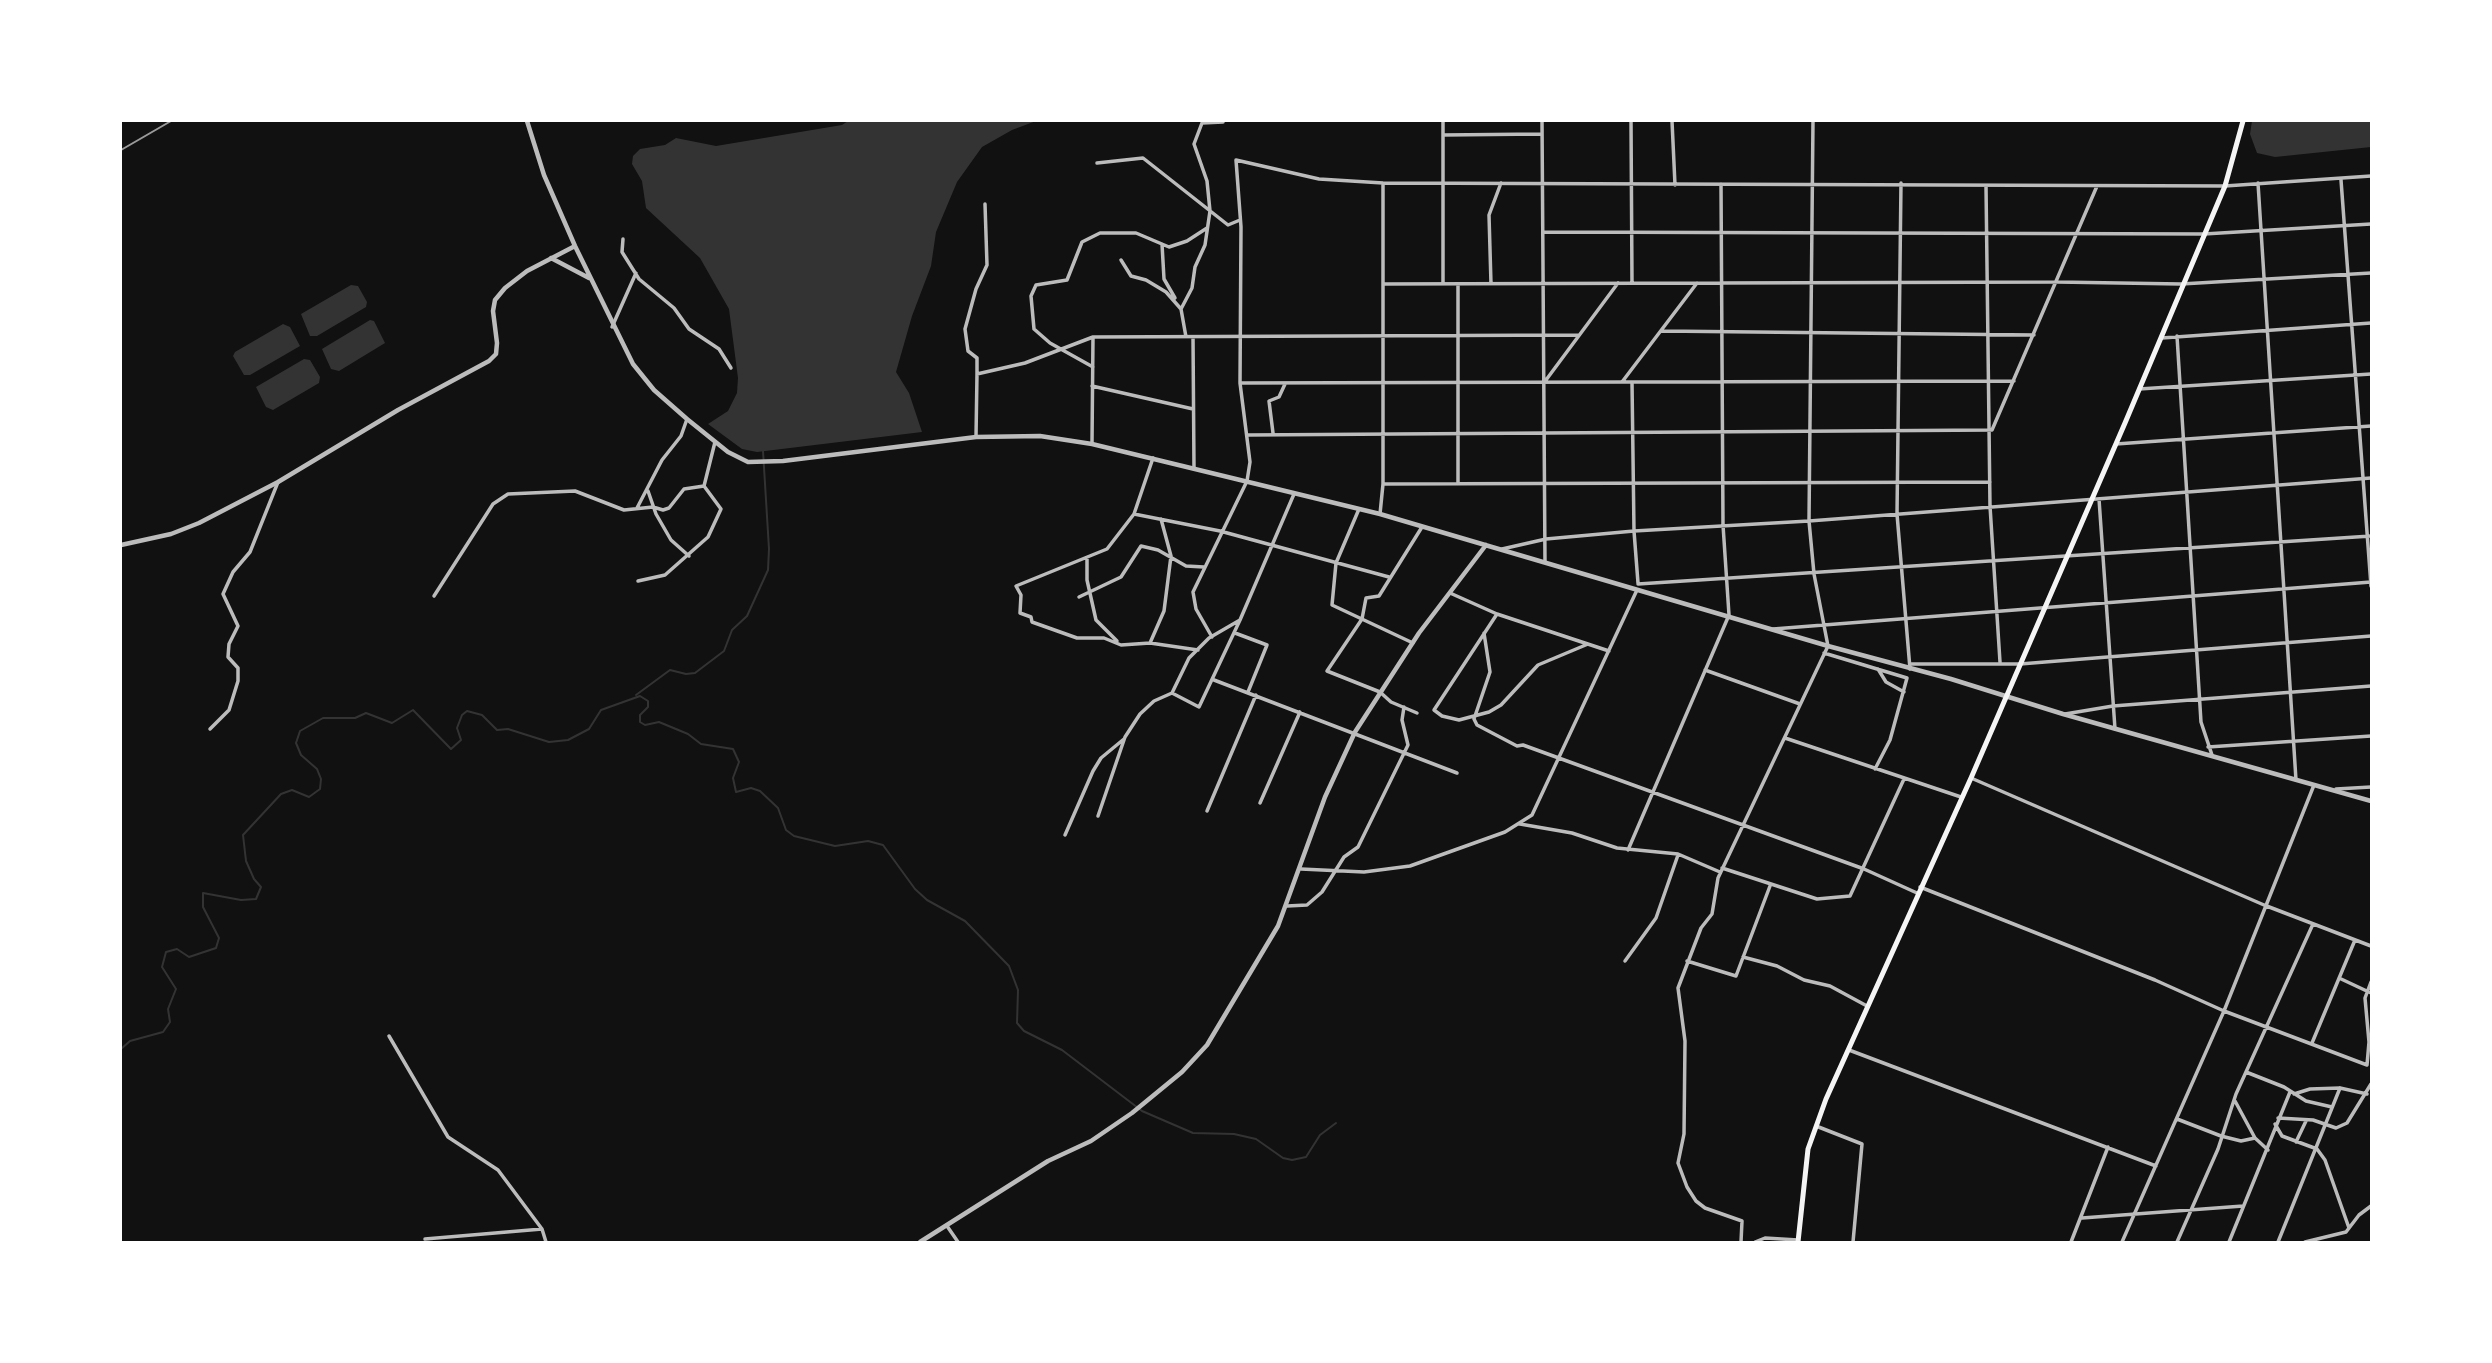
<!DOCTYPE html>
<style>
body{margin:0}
#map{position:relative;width:2492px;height:1363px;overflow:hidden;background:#111;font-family:"Times New Roman",serif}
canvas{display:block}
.frame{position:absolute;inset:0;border:122px solid #fff;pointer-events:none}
</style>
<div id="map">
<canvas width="2492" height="1363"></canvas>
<div class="frame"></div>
</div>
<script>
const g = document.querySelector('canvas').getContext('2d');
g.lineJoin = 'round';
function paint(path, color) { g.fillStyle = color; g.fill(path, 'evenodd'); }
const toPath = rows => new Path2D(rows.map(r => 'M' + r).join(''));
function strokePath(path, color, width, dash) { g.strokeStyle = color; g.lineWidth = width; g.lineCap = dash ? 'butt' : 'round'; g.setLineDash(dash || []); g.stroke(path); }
paint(toPath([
 [848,121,1036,121,1012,130,982,147,957,182,936,232,931,266,912,316,896,372,909,393,922,432,757,452,742,449,708,424,728,411,737,393,738,378,729,309,700,258,646,208,642,181,632,164,633,156,640,149,665,145,676,138,716,146,842,125],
 [2252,121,2371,121,2371,147,2275,157,2257,153,2250,134],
 [351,285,358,286,367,302,366,307,317,336,310,336,301,314],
 [370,320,374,321,385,343,339,371,331,369,322,349],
 [283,324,290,327,300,346,250,375,244,375,233,356,235,352],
 [304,359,310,360,320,377,319,383,273,410,266,407,256,387]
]), '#333');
strokePath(toPath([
 [636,695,670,670,686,674,695,673,724,651,732,630,747,616,768,570,769,549,763,451],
 [121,1049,130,1041,163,1032,170,1022,168,1009,176,989,162,967,166,952,177,949,189,957,216,948,219,938,203,907,203,893,241,900,256,899,261,887,254,879,246,861,243,835,281,794,292,790,309,797,320,789,321,779,317,769,301,755,296,743,300,731,323,718,355,718,366,713,392,723,413,710,451,749,461,740,457,728,462,715,467,711,482,715,497,730,508,729,549,742,568,740,589,729,601,710,640,696,648,701,648,707,640,715,640,722,645,725,659,722,688,734,701,744,733,749,739,762,733,778,736,792,751,788,760,791,778,808,786,830,794,836,835,846,868,841,883,845,915,889,927,900,965,921,1009,966,1018,990,1017,1023,1024,1031,1062,1050,1142,1111,1193,1133,1234,1134,1256,1139,1283,1158,1292,1160,1306,1157,1320,1135,1336,1123]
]), '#333', 2);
strokePath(toPath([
 [1443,121,1443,284],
 [1542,121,1545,562],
 [1631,121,1632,283],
 [1672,121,1675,185],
 [1443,135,1542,134],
 [1097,163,1143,158,1228,225,1240,220],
 [2341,180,2371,586],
 [1901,183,1897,514,1910,669],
 [2258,183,2296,780],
 [1986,186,1990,506,2000,662],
 [1543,232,2204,234,2371,224],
 [623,239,622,252,639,279,674,308,689,329,719,349,731,368],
 [1162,244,1164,279,1175,298],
 [1121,260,1131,276,1146,280,1166,292,1181,309],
 [1383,284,2057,282,2181,284,2371,273],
 [1458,284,1458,484],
 [1491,284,1489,215,1501,183],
 [612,327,636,273],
 [1661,331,2034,335],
 [2177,336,2201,722,2212,755],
 [1186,337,1181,309,1192,288,1195,267,1205,245,1210,211,1207,181,1194,144,1202,123,1223,122],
 [1193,337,1194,469],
 [2162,338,2371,323],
 [1093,367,1050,343,1034,329,1031,296,1036,285,1067,280,1082,242,1100,233,1136,233,1169,247,1187,241,1207,228],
 [977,374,977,358,968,351,965,329,976,289,987,265,985,204],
 [1546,380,1618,283],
 [1622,382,1697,283],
 [1632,382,1634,531,1638,583],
 [1240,383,2014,381],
 [1092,386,1193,409],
 [2139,389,2371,374],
 [1273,433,1269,401,1279,397,1285,384],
 [1248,435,1992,430,2097,186],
 [976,437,977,374,1025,363,1093,337,1579,335],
 [1092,443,1093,337],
 [2116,444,2371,426],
 [1153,458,1134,514,1107,549,1016,586,1021,595,1020,613,1031,617,1032,622,1077,638,1104,638,1121,645,1150,643,1198,650],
 [1383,484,1990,482],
 [648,491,656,514,671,540,689,556],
 [2099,499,2115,729],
 [637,508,662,460,681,436,687,419],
 [1359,509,1336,563,1332,605,1413,643],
 [1134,514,1220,531,1389,577],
 [1380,514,1383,484,1383,183],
 [1502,549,1546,539,1634,531,1809,521,2371,478],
 [1087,559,1087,580,1096,620,1117,641],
 [638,581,665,575,708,537,721,509,704,486,715,442],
 [1638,584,2371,536],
 [1450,593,1497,614,1609,651],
 [434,596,493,504,508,494,575,491,624,510,653,507,663,510,669,508,684,489,704,486],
 [1079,597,1121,577,1141,546,1158,550,1186,566,1204,567],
 [1497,614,1434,710,1442,716,1459,720,1489,712,1501,705,1538,665,1588,644],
 [1773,629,2371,582],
 [1235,633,1267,645,1248,692],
 [1484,633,1490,672,1474,719,1477,725,1517,746,1523,745,1864,869,1917,893],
 [1212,637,1196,609,1193,592,1247,481,1250,462,1240,383,1241,227,1236,160,1319,179,1383,183,2225,186,2371,176],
 [1150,643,1164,611,1171,556,1161,519],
 [1824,653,1907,678,1890,740,1875,769],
 [1911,664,2020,664,2371,636],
 [1878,669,1886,682,1904,692],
 [1705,670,1800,704],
 [1214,680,1457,773],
 [1172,693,1189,658,1209,638,1240,620,1294,494],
 [1417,713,1391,702,1380,692,1327,671,1362,619,1366,598,1379,596,1422,527],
 [2065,714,2113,706,2371,686],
 [210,729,229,710,238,681,238,668,228,657,229,644,238,626,223,594,233,572,250,552,278,482],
 [1785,738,1961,797],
 [2208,747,2371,736],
 [1971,778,2264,905,2371,946],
 [2336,789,2371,787],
 [1260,803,1300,712],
 [1207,811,1256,695],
 [1098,816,1125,737,1140,714,1154,701,1172,693,1199,707,1240,620],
 [1520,824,1572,833,1617,848,1678,854,1720,872],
 [1065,835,1093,771,1101,758,1124,739],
 [1628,850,1729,615,1723,525,1721,184],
 [1722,868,1817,899,1850,896,1904,779],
 [1301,869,1364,872,1410,866,1505,832,1532,815,1637,590],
 [1920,887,2155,980,2224,1011,2367,1065,2369,1042,2365,998,2371,982],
 [1287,906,1307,905,1322,892,1344,857,1358,847,1408,745,1402,720,1404,707],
 [1743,957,1777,966,1804,980,1830,986,1867,1006],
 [1625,961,1656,918,1678,855],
 [1687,961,1736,976,1770,886],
 [2339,978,2371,993],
 [389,1036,448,1137,498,1170,542,1229,425,1239],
 [2312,1043,2355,940],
 [1849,1050,2156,1166],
 [2246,1072,2284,1087,2306,1101,2332,1107],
 [2294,1094,2310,1089,2340,1088,2367,1094],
 [2235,1101,2255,1138],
 [2278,1118,2313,1120,2336,1128,2347,1123,2371,1084],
 [2177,1119,2221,1136,2241,1141,2255,1138,2268,1150],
 [2275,1124,2282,1136,2317,1149,2325,1160,2349,1228],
 [1816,1126,1862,1144,1853,1242],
 [2296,1142,2306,1121],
 [2082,1218,2243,1206],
 [947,1226,958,1242],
 [542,1229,546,1242],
 [1741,1242,1742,1221,1705,1208,1696,1201,1687,1187,1678,1163,1684,1134,1685,1041,1678,988,1701,928,1712,914,1718,878,1828,646,1814,574,1809,521,1813,121],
 [1755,1242,1765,1238,1798,1240],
 [2071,1242,2108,1147],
 [2122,1242,2224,1011,2314,785],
 [2177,1242,2218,1149,2236,1094,2313,924],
 [2229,1242,2290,1092],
 [2278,1242,2340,1088],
 [2305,1242,2346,1232,2359,1215,2371,1206]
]), '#bcbcbc', 3.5);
strokePath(toPath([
 [527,121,544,175,575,246,633,364,654,390,687,419,728,452,748,462,783,461,976,437,1040,436,1092,444,1380,514,1828,646,1951,679,2063,714,2371,801],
 [551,258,589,278],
 [121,545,171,534,199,523,278,482,398,410,489,361,496,354,497,343,493,311,495,300,505,288,527,271,575,246],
 [920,1242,1048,1161,1091,1141,1132,1113,1182,1072,1207,1045,1278,926,1325,797,1355,732,1419,633,1486,545]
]), '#bcbcbc', 4.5);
strokePath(toPath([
 [1798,1242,1808,1149,1826,1099,1971,778,2125,423,2225,186,2243,121]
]), '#f5f5f5', 5);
strokePath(toPath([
 [121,150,171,121]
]), '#9a9a9a', 2);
</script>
